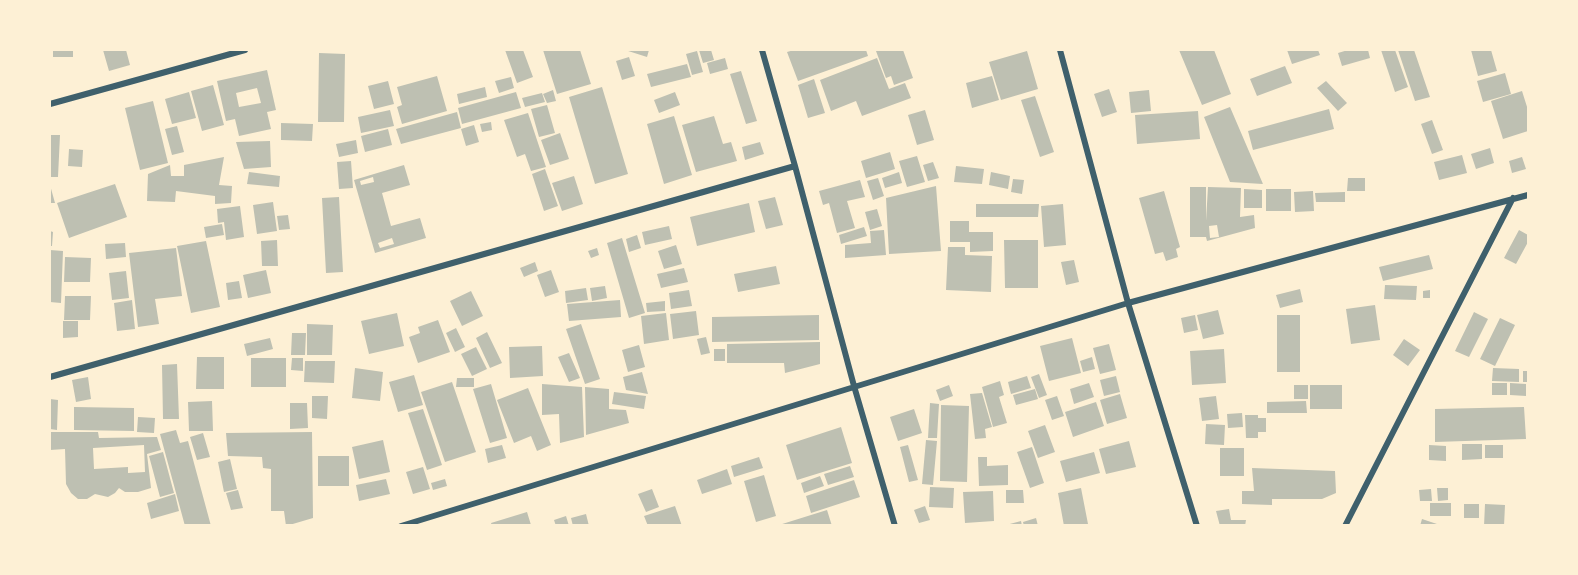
<!DOCTYPE html>
<style>
body{margin:0}
#map{position:relative;width:1578px;height:575px;overflow:hidden;background:#fdf0d5;font-family:"Space Grotesk",sans-serif}
canvas{display:block}
.frame{position:absolute;inset:0;border:51px solid #fdf0d5;pointer-events:none}
</style>
<div id="map">
<canvas width="1578" height="575"></canvas>
<div class="frame"></div>
</div>
<script>
const g = document.querySelector('canvas').getContext('2d');
g.lineJoin = 'round';
function paint(path, color) { g.fillStyle = color; g.fill(path, 'evenodd'); }
const toPath = rows => new Path2D(rows.map(r => 'M' + r).join(''));
function strokePath(path, color, width, dash) { g.strokeStyle = color; g.lineWidth = width; g.lineCap = dash ? 'butt' : 'round'; g.setLineDash(dash || []); g.stroke(path); }
paint(toPath([
 [53,50,73,50,73,57,53,57],
 [103,50,126,50,130,65,109,71],
 [505,50,523,50,533,77,517,83],
 [543,50,580,50,591,84,557,94],
 [625,50,649,50,647,57],
 [699,50,711,50,714,60,703,63],
 [794,50,866,50,868,56,798,81,787,52],
 [880,50,903,50,913,78,894,85,891,76,886,78,876,51],
 [1179,50,1214,50,1231,94,1202,105],
 [1287,50,1318,50,1320,55,1292,64],
 [1348,50,1368,50,1370,58,1342,66,1338,53],
 [1381,50,1395,50,1408,87,1395,92],
 [1398,50,1414,50,1430,97,1415,101],
 [1471,50,1491,50,1497,71,1478,76],
 [697,51,703,72,692,75,686,54],
 [1027,51,1038,89,1001,100,989,62],
 [319,53,345,54,344,122,318,122],
 [629,57,635,76,622,80,616,61],
 [725,58,728,69,710,74,707,63],
 [877,58,889,89,905,83,911,98,862,116,856,101,831,111,820,80],
 [687,64,691,77,651,87,647,74],
 [1285,66,1292,83,1257,96,1250,79],
 [267,70,276,110,267,112,271,129,239,136,235,119,226,121,217,81],
 [257,88,261,103,239,107,236,93],
 [741,71,757,121,746,124,730,74],
 [1505,73,1511,94,1483,102,1477,81],
 [437,76,447,111,402,124,397,107,402,105,397,87],
 [992,76,999,100,972,108,966,83],
 [511,77,514,88,499,93,495,81],
 [814,79,825,113,808,118,798,85],
 [388,81,394,104,374,109,368,86],
 [1326,81,1347,103,1338,111,1317,88],
 [213,85,224,125,202,131,191,91],
 [485,87,487,97,459,104,457,94],
 [602,87,628,174,595,184,569,97],
 [1109,89,1117,112,1102,117,1094,94],
 [553,90,556,101,547,103,543,94],
 [1149,90,1151,111,1131,113,1129,92],
 [1522,91,1528,110,1528,131,1503,139,1491,101],
 [189,92,196,118,172,124,165,99],
 [516,92,521,108,462,124,458,108],
 [675,92,680,105,659,113,654,100],
 [542,93,545,102,525,107,522,98],
 [1035,96,1054,152,1040,157,1021,100],
 [153,101,168,163,140,170,125,108],
 [547,105,555,133,539,137,531,109],
 [1230,107,1263,184,1230,182,1204,117],
 [1329,109,1334,129,1253,150,1248,131],
 [390,110,394,126,361,133,358,117],
 [925,110,934,140,917,145,908,115],
 [1198,111,1200,139,1137,144,1135,115],
 [457,112,461,128,401,144,396,129],
 [528,113,546,167,531,171,525,154,517,157,504,120],
 [674,116,692,175,664,184,647,124],
 [714,116,723,144,731,142,737,161,696,172,682,125],
 [1432,120,1443,150,1432,154,1421,124],
 [491,122,492,130,482,132,480,124],
 [281,123,313,124,312,141,281,140],
 [474,125,479,142,466,146,461,129],
 [177,126,184,152,172,155,165,129],
 [388,129,392,145,365,152,361,136],
 [560,133,569,159,550,165,541,140],
 [50,135,60,135,58,177,50,177],
 [356,140,358,153,339,157,336,144],
 [270,141,271,167,244,169,236,142],
 [760,142,764,154,745,160,742,147],
 [1490,148,1494,163,1476,169,1471,154],
 [69,149,83,150,82,167,68,166],
 [890,152,895,169,866,178,861,161],
 [1462,155,1467,173,1439,180,1434,162],
 [917,156,925,182,907,187,899,161],
 [224,157,219,185,232,186,231,203,215,204,215,196,176,191,175,202,147,201,148,174,170,165,171,176,184,176,184,165],
 [1522,157,1526,169,1512,173,1509,161],
 [351,161,353,188,339,189,337,162],
 [933,162,939,178,928,181,923,165],
 [404,165,410,185,382,193,391,226,420,218,426,238,375,253,354,180],
 [373,177,374,182,361,185,360,181],
 [392,238,394,244,380,248,378,243],
 [956,166,984,169,982,184,954,182],
 [545,169,558,206,544,211,532,174],
 [249,172,280,176,279,187,247,184],
 [899,172,902,183,885,188,882,178],
 [991,172,1010,176,1008,189,989,185],
 [574,176,583,204,562,211,552,183],
 [878,178,884,196,873,200,867,181],
 [1348,178,1365,178,1365,191,1347,191],
 [1013,179,1024,180,1022,194,1011,192],
 [860,180,865,197,847,201,855,228,837,233,829,203,823,205,819,191],
 [115,184,127,217,69,238,57,203],
 [50,185,55,203,50,203],
 [936,186,941,251,889,254,886,198],
 [1190,187,1206,187,1206,221,1208,187,1241,188,1240,217,1254,215,1255,228,1207,241,1206,237,1190,237],
 [1217,225,1219,237,1210,238,1209,226],
 [1244,189,1262,190,1262,208,1244,208],
 [1266,189,1291,189,1291,211,1266,211],
 [1164,191,1180,247,1176,249,1178,257,1166,261,1163,252,1155,254,1139,198],
 [1313,191,1314,211,1295,212,1294,192],
 [1345,192,1345,202,1316,202,1315,193],
 [339,197,343,272,326,273,322,198],
 [775,197,783,225,766,229,758,201],
 [273,202,277,231,257,234,253,205],
 [749,203,755,232,697,246,690,217],
 [976,204,1039,204,1038,217,976,217],
 [1063,204,1066,245,1044,247,1041,206],
 [240,206,244,237,226,240,224,222,218,223,217,209],
 [877,209,882,226,870,230,865,212],
 [288,215,290,229,279,230,277,216],
 [950,221,969,221,969,232,993,232,993,251,970,252,970,242,950,242],
 [222,224,224,235,206,238,204,227],
 [669,226,672,239,645,245,642,232],
 [864,227,867,236,841,244,839,235],
 [884,230,886,255,845,258,845,245,871,243,870,231],
 [1519,230,1528,235,1528,242,1516,264,1504,258],
 [50,231,53,232,52,246,50,246],
 [637,235,641,248,629,252,626,239],
 [622,238,645,313,629,318,607,243],
 [277,240,278,266,262,266,261,241],
 [1004,240,1038,240,1038,288,1005,288],
 [206,241,220,307,191,313,177,246],
 [125,243,126,257,106,259,105,244],
 [676,245,682,264,664,269,658,251],
 [948,247,965,247,965,255,992,256,991,292,946,290],
 [176,248,182,296,155,299,159,324,138,327,129,253],
 [597,248,599,255,591,258,588,251],
 [50,250,63,251,61,303,50,302],
 [1429,255,1433,269,1383,281,1379,267],
 [65,257,91,258,90,282,64,282],
 [1074,260,1079,282,1066,285,1061,262],
 [535,262,538,271,524,277,520,268],
 [776,266,780,284,738,292,734,274],
 [684,268,688,282,661,288,657,274],
 [266,270,271,293,248,298,243,275],
 [551,270,559,292,545,297,537,275],
 [126,271,129,298,112,300,109,273],
 [239,281,242,298,228,300,226,283],
 [1385,285,1417,286,1416,300,1384,299],
 [605,286,607,298,592,301,590,288],
 [586,288,588,300,566,303,565,291],
 [1300,289,1303,302,1280,308,1276,295],
 [689,290,692,306,671,309,669,293],
 [1430,290,1430,298,1423,298,1423,291],
 [471,291,483,316,462,326,450,301],
 [65,296,91,296,90,320,64,320],
 [132,300,135,329,117,331,114,303],
 [620,300,621,317,569,321,567,304],
 [665,301,665,311,647,312,646,303],
 [1375,305,1380,340,1351,344,1346,309],
 [1218,310,1224,334,1203,339,1197,315],
 [696,311,699,335,673,339,670,314],
 [1474,312,1488,319,1469,357,1455,351],
 [397,313,404,346,369,354,361,321],
 [666,313,669,340,644,344,641,316],
 [819,315,819,340,712,342,712,317],
 [1195,315,1198,330,1184,333,1181,318],
 [1277,315,1300,315,1300,372,1277,372],
 [1500,318,1515,325,1495,366,1480,359],
 [438,320,450,352,418,363,409,337,420,333,418,327],
 [63,321,78,321,78,337,63,338],
 [307,324,333,325,332,355,307,355],
 [581,324,600,379,585,384,566,329],
 [456,328,465,347,455,352,446,333],
 [487,332,502,363,490,368,476,338],
 [292,333,306,333,305,355,291,355],
 [706,337,710,353,701,355,697,339],
 [270,338,273,349,247,356,244,344],
 [1072,338,1081,373,1049,381,1040,346],
 [1404,339,1420,350,1408,366,1393,355],
 [820,342,820,364,785,373,784,363,727,363,727,344],
 [1109,344,1116,370,1100,374,1093,348],
 [639,345,645,367,628,372,622,350],
 [542,346,543,376,510,378,509,347],
 [476,347,487,369,472,376,461,354],
 [714,349,725,349,725,361,714,361],
 [1224,349,1226,383,1192,385,1190,351],
 [569,353,580,378,569,382,558,357],
 [197,357,224,357,224,389,196,389],
 [1092,357,1095,369,1083,372,1080,361],
 [251,358,286,358,286,387,251,387],
 [292,358,303,358,303,371,291,370],
 [305,361,335,361,334,383,304,382],
 [177,364,179,419,163,419,162,365],
 [355,368,383,372,380,401,352,398],
 [1493,368,1519,369,1519,382,1492,381],
 [1523,371,1528,371,1528,382,1523,382],
 [642,372,648,394,626,390,623,377],
 [1039,374,1047,395,1039,398,1031,377],
 [414,375,423,405,398,412,389,382],
 [1027,376,1031,388,1011,394,1008,382],
 [1116,376,1120,392,1104,396,1100,380],
 [88,377,91,399,76,402,72,380],
 [457,378,474,378,474,387,456,387],
 [1000,381,1004,395,999,397,1007,423,993,427,982,387],
 [452,382,476,452,445,462,421,392],
 [1089,383,1094,397,1074,404,1070,389],
 [1492,383,1507,383,1507,395,1492,395],
 [1510,383,1526,384,1526,396,1510,395],
 [491,384,507,438,490,443,473,389],
 [542,384,582,387,584,437,560,443,559,414,542,415],
 [949,385,953,396,940,401,936,390],
 [1294,385,1308,385,1308,399,1294,399],
 [1310,385,1342,385,1342,409,1310,409],
 [585,387,609,389,609,409,626,410,629,423,586,435],
 [528,388,551,445,537,451,531,436,514,443,497,400],
 [1035,389,1038,399,1016,405,1013,395],
 [614,392,646,396,644,409,612,404],
 [982,393,992,427,985,429,986,438,975,439,970,394],
 [1120,394,1127,418,1107,424,1100,400],
 [312,396,328,396,327,419,312,418],
 [1057,396,1064,416,1052,420,1045,400],
 [1216,396,1219,419,1202,421,1199,398],
 [50,399,58,400,57,430,50,429],
 [212,401,213,431,189,431,188,402],
 [1306,401,1307,413,1267,413,1267,402],
 [1096,402,1104,426,1073,437,1065,412],
 [290,403,307,403,308,428,290,429],
 [930,403,939,404,937,438,928,438],
 [941,405,969,406,967,482,940,481],
 [74,407,134,408,134,431,74,430],
 [1524,407,1526,439,1435,442,1435,409],
 [423,409,442,465,427,470,408,413],
 [914,409,922,433,898,441,890,417],
 [1242,413,1243,427,1228,428,1227,414],
 [1245,415,1258,415,1258,418,1266,418,1266,432,1258,432,1258,438,1246,438],
 [138,417,155,418,154,433,137,432],
 [1206,424,1225,425,1224,445,1205,444],
 [1045,425,1055,452,1038,458,1028,431],
 [841,427,852,463,797,480,786,445],
 [176,430,180,443,188,441,211,526,185,526,160,434],
 [50,432,98,432,99,438,157,437,161,450,147,454,151,488,138,492,125,492,119,488,115,493,108,497,95,494,87,499,78,499,71,493,66,484,65,449,50,450],
 [144,445,145,472,128,473,128,467,94,469,93,448],
 [312,432,313,518,286,526,284,511,271,511,271,469,263,468,262,457,228,456,226,433],
 [203,433,210,457,197,460,190,437],
 [383,440,390,472,359,479,352,447],
 [926,440,937,441,933,485,922,484],
 [1129,441,1136,467,1106,474,1099,449],
 [1462,444,1482,444,1482,459,1462,460],
 [502,445,506,458,488,463,485,449],
 [908,445,918,480,909,482,900,447],
 [1429,445,1446,446,1446,461,1429,460],
 [1485,445,1503,445,1503,458,1485,458],
 [1032,447,1044,483,1030,488,1017,452],
 [1220,448,1244,448,1244,476,1220,476],
 [163,452,174,493,160,497,149,456],
 [1094,452,1100,473,1066,482,1060,461],
 [318,456,349,456,349,486,318,486],
 [759,457,763,468,734,477,731,466],
 [978,457,987,457,987,466,1008,465,1008,485,979,486],
 [230,459,237,489,224,492,218,462],
 [850,466,854,477,828,485,824,474],
 [423,467,430,489,413,494,406,472],
 [1252,468,1335,471,1336,493,1322,499,1272,499,1272,505,1242,504,1242,491,1254,491],
 [727,469,732,484,702,494,697,480],
 [764,475,776,516,756,522,744,481],
 [820,476,824,486,804,493,801,483],
 [386,479,390,494,359,501,356,485],
 [445,479,447,486,433,490,431,483],
 [854,480,860,497,811,513,806,496],
 [930,487,954,488,953,508,929,507],
 [1081,488,1088,524,1064,526,1058,493],
 [1437,488,1448,488,1448,500,1438,501],
 [652,489,659,507,646,512,638,494],
 [1431,489,1432,501,1420,501,1419,490],
 [238,490,243,508,231,510,226,493],
 [1006,490,1023,490,1024,503,1006,503],
 [993,491,994,521,965,523,963,492],
 [175,494,179,511,151,519,147,503],
 [1430,503,1451,503,1451,516,1430,516],
 [1464,504,1479,504,1479,518,1464,518],
 [1485,504,1505,505,1504,526,1484,526],
 [675,506,682,526,648,526,644,516],
 [925,506,930,520,919,523,914,510],
 [1229,509,1231,520,1246,520,1245,526,1220,526,1216,511],
 [827,510,832,526,779,526,779,525],
 [527,512,531,525,492,526,491,523],
 [586,514,589,526,573,526,571,518],
 [566,516,569,526,556,526,554,520],
 [1036,518,1038,526,1024,526,1023,522],
 [1422,519,1440,525,1440,526,1420,526],
 [1021,521,1022,526,1006,526,1006,525]
]), '#bec0b2');
strokePath(toPath([
 [762,50,795,166,854,386,895,526],
 [1060,50,1128,303,1197,526],
 [50,104,245,50],
 [50,377,795,166],
 [401,526,1128,303,1528,195],
 [1345,526,1513,198]
]), '#3f606c', 6);
</script>
